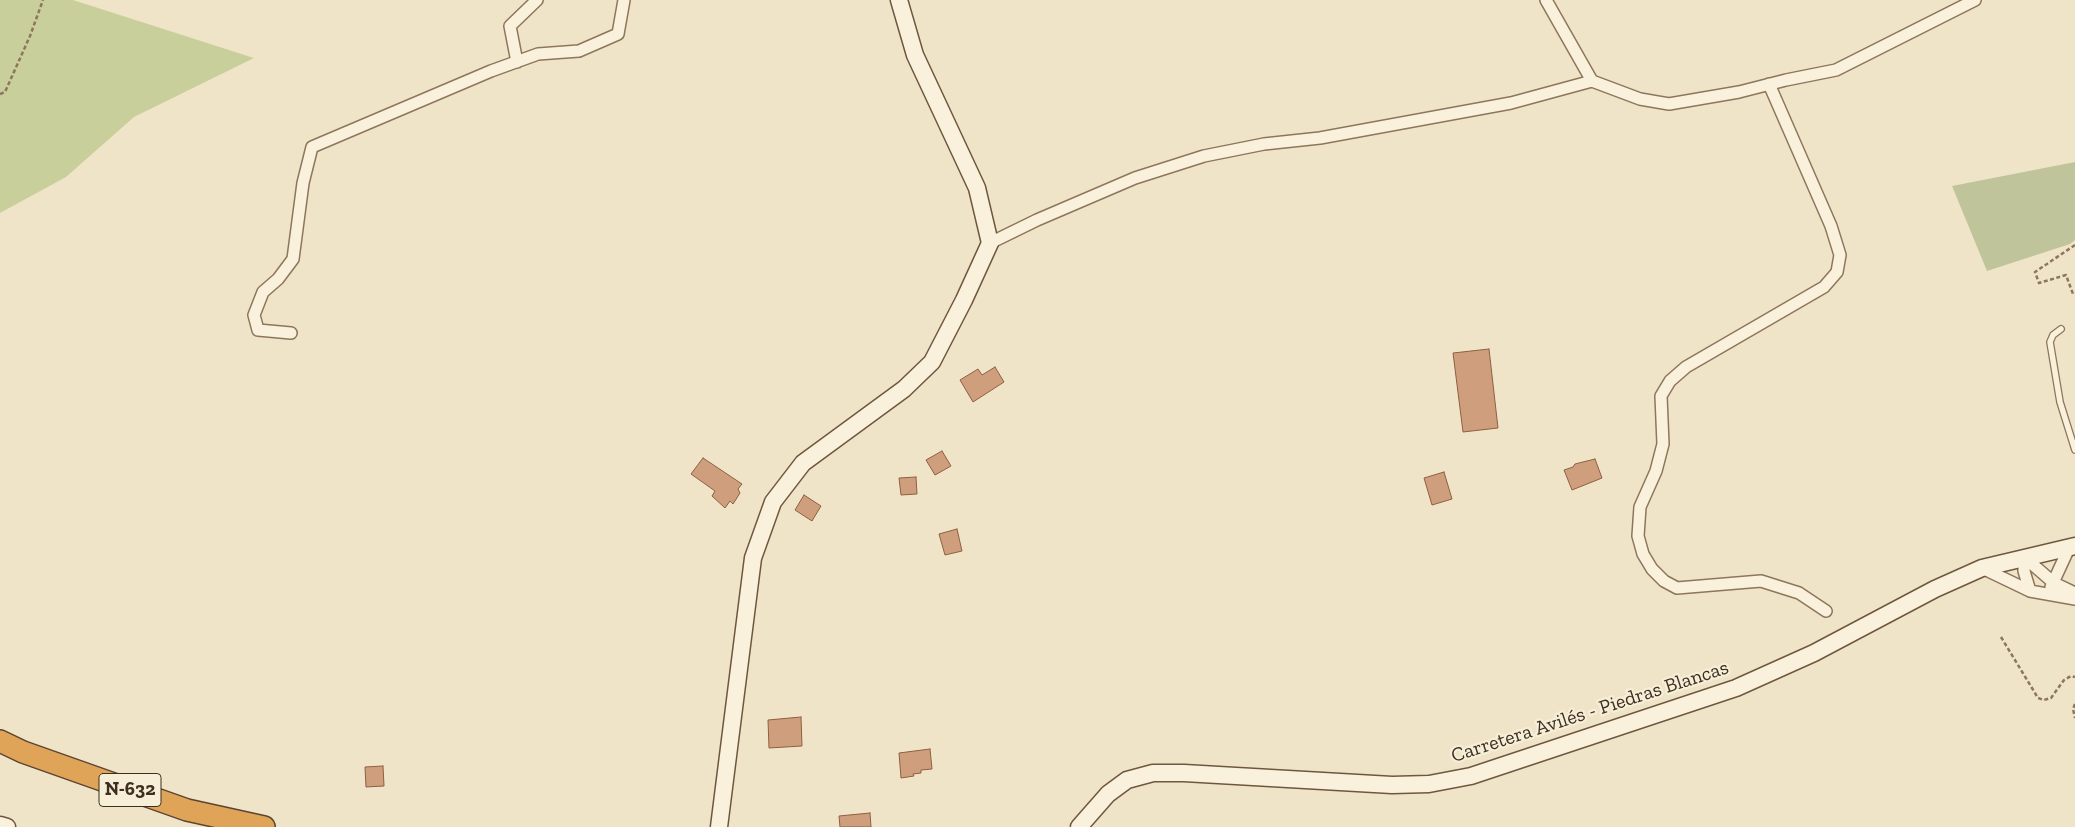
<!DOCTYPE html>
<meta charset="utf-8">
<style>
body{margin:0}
canvas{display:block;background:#f0e4c8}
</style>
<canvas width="2075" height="827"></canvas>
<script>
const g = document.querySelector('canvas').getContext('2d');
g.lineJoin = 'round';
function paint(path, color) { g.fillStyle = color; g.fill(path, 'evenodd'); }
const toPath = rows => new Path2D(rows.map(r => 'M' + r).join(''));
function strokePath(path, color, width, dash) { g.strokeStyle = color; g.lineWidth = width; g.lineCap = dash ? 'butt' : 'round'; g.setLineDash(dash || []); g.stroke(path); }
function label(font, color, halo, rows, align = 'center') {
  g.font = font + ' "Zilla Slab",serif'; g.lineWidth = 4.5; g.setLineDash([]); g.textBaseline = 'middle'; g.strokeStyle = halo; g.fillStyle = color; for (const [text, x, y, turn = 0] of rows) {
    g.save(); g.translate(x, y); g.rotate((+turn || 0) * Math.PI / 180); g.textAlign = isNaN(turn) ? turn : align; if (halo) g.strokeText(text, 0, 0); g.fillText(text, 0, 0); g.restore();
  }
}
paint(toPath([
 [0,0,73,0,254,58,134,117,66,177,0,213]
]), '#c9cf9b');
paint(toPath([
 [2075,162,2075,240,2070,244,1987,271,1952,186]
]), '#bfc49a');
const building = toPath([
 [1489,349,1498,428,1463,432,1453,353,1489,349],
 [995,367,1004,382,973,402,960,380,978,369,982,375,995,367],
 [942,451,951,466,935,475,926,460,942,451],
 [703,458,742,484,738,489,740,493,733,504,730,501,725,508,712,496,715,491,691,474,703,458],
 [1595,459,1602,478,1572,490,1564,470,1573,467,1575,464,1595,459],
 [1444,472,1452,499,1432,505,1424,478,1444,472],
 [916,477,917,494,901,495,899,478,916,477],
 [804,495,821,506,812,521,795,510,804,495],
 [957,529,962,551,945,555,939,534,957,529],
 [801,717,802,746,769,748,768,720,801,717],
 [930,749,932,769,921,770,921,773,913,774,914,776,901,778,899,753,930,749],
 [383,766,384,786,366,787,365,767,383,766],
 [870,813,871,827,840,827,839,816,870,813]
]);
paint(building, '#cf9f7d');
strokePath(building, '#8d5f41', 1);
const lane = toPath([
 [2061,329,2053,335,2050,342,2060,402,2075,450]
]);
const street = toPath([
 [1546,0,1592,81],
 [517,62,510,26,537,0],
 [1769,84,1831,226,1840,255,1837,272,1824,287,1686,367,1670,381,1661,396,1663,444,1656,471,1640,507,1638,536,1643,554,1652,569,1664,581,1677,588,1761,581,1799,593,1826,611],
 [990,243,1037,220,1135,178,1204,156,1264,144,1320,138,1511,103,1592,81,1640,99,1669,104,1739,92,1786,80,1836,70,1975,0],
 [291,333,258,330,254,315,263,292,278,279,293,259,303,183,312,147,491,71,538,54,579,51,618,34,624,0],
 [2024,557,2054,583,2075,593],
 [2024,557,2024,571,2030,591],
 [1982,568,2030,591,2075,599],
 [2051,587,2069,548]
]);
const secondary = toPath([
 [0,825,7,827],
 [719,827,753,558,773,502,803,463,904,389,932,362,964,300,990,243,977,188,915,55,899,0],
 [1079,827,1108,794,1127,780,1153,773,1184,773,1392,785,1429,784,1471,776,1736,688,1814,653,1935,589,1982,568,2075,546]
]);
const highway = toPath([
 [0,741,23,752,187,810,264,827]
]);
strokePath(lane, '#8d765c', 8);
strokePath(street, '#8d765c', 14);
strokePath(secondary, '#6f573f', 19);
strokePath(highway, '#5b4430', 24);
strokePath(toPath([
 [0,94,5,92,30,36,43,0],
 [2075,245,2035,272,2039,283,2066,275,2073,294,2075,293],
 [2001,637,2038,698,2044,700,2051,698,2064,680,2071,676,2075,677],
 [2075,704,2073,709,2075,718]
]), '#8d765c', 2.5, [4, 2.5]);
strokePath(lane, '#faf1dc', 5.5);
strokePath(street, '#faf1dc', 11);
strokePath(secondary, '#faf1dc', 16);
strokePath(highway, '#e0a458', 21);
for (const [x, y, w] of [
 [130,790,62]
]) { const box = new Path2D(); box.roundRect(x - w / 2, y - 16.5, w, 33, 4); g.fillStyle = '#f7eed8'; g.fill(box); strokePath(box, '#3d2e20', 1); }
label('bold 19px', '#3d2e20', null, [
 ["N-632",130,790]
]);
label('20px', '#3d2e20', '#f7eed8', [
 ["Carretera Avilés - Piedras Blancas",1590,712,-18]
]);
</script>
